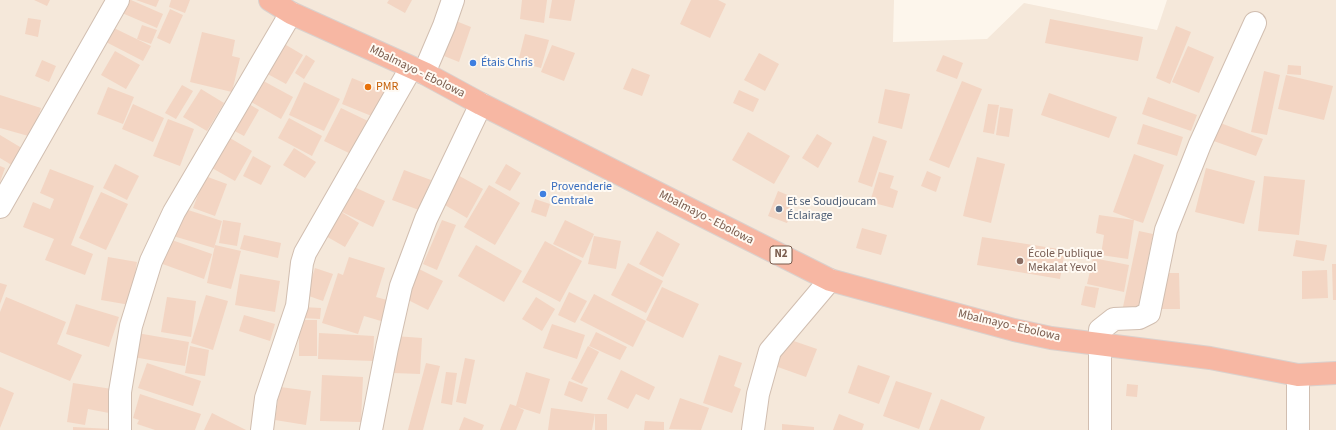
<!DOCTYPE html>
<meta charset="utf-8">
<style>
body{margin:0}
canvas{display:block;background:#fdf6ec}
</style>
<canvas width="1336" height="430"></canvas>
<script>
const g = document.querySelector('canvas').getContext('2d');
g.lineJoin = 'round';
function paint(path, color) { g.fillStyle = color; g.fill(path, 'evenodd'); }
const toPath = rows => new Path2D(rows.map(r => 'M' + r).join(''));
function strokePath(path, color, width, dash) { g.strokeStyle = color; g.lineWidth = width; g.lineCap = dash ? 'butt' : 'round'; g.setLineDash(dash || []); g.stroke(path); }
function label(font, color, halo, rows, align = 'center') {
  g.font = font + ' "Source Sans 3",sans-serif'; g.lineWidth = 4; g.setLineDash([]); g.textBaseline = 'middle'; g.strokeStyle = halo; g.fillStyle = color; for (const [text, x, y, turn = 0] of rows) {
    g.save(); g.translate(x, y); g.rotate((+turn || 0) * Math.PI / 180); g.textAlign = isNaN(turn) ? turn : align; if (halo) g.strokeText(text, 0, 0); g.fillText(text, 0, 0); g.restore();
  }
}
paint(toPath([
 [0,0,894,0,893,42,987,39,1024,3,1157,30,1167,0,1336,0,1336,430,0,430]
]), '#f5e8da');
paint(toPath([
 [34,0,50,0,47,6],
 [128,0,131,0,163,14,157,28,122,13],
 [136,0,159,0,156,7],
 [171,0,190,0,185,13,169,7],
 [389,0,412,0,405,13,387,3],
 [522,0,547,0,544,23,520,19],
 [552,0,575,0,571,21,549,18],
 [691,0,718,0,726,4,710,38,680,24],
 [170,9,183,15,170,44,157,38],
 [28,18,41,20,38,37,25,34],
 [1050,19,1143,37,1138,61,1045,43],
 [456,21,471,27,459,62,444,56],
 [142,25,157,30,151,44,137,39],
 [1176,26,1191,32,1170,84,1156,78],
 [114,28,151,46,143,61,106,42],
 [202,32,235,40,232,56,240,58,232,92,190,82],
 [525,34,549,40,541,68,518,62],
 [281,42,303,55,286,84,264,72],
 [552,45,575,53,564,81,541,72],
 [1188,46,1214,57,1199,93,1172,82],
 [115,51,140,65,126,89,101,75],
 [759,53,779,64,765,91,744,80],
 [306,55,315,61,304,79,295,73],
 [943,55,963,63,957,79,936,71],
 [42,60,56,66,49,82,35,76],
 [1288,65,1301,66,1301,75,1287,74],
 [632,68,650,75,642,96,623,89],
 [1264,71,1280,75,1267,135,1251,132],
 [1286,75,1333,86,1324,120,1278,109],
 [258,78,293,97,281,119,246,99],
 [352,78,384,91,374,117,342,104],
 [962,81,982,89,949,168,929,160],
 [304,82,340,99,324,131,289,115],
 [182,85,193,91,176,119,165,113],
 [108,87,134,97,123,124,97,114],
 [201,89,224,103,207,131,183,117],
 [885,89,910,94,902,129,878,123],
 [739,90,759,99,753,112,733,103],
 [1049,93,1117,117,1109,138,1041,115],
 [0,95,41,108,32,137,0,128],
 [1148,97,1197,115,1191,131,1142,114],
 [242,100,259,110,244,136,227,127],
 [133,104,164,118,153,142,122,129],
 [988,104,999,105,994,134,983,132],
 [1000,107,1013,109,1009,137,996,135],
 [341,108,370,122,353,155,324,141],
 [289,118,322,136,312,156,278,138],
 [168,119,194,129,180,166,153,156],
 [1215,121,1263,139,1256,156,1208,139],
 [1143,124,1183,137,1177,156,1137,144],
 [748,132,790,156,774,184,732,160],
 [817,134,832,143,818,168,802,158],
 [0,135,25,150,15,167,0,158],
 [873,136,887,141,872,187,858,182],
 [230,138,252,151,235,181,212,168],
 [294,148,316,162,305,178,283,165],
 [1134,154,1164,165,1143,223,1134,220,1128,259,1101,255,1104,235,1096,233,1099,215,1134,220,1113,212],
 [253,156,271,166,261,185,243,176],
 [977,157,1005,164,991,223,963,216],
 [115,164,139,176,127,200,103,188],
 [506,164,521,173,510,191,495,183],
 [0,166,5,168,0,182],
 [1206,168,1255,181,1244,224,1195,212],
 [50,169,94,186,71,245,93,254,85,275,45,260,54,239,23,227,33,202,50,209,54,199,40,193],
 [404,170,431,180,419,210,392,200],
 [927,171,941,177,936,192,921,186],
 [879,172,894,176,890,188,898,191,893,208,870,202],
 [454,173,483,189,467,218,438,201],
 [205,176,227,184,215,216,193,208],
 [1264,176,1305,180,1299,235,1258,231],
 [489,185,520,203,495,245,464,227],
 [354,187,385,201,373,227,342,212],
 [778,191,797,199,787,223,768,216],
 [101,192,128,204,106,250,79,238],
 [535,199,550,204,546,217,531,212],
 [182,208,222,221,214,248,173,236],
 [338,210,359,223,345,247,324,235],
 [223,220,241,223,237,246,219,243],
 [442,220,456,225,437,270,423,264],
 [565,220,594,234,583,258,553,244],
 [862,228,887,235,881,255,856,248],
 [657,231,680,244,663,277,639,264],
 [1139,231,1153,234,1138,310,1123,307],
 [244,235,281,243,278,258,240,249],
 [594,236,621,241,616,269,588,264],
 [982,237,1065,250,1060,279,977,265],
 [166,238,212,254,204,279,157,262],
 [1296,240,1327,245,1324,261,1293,256],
 [545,241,582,261,560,302,522,282],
 [215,245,241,251,231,289,207,283],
 [476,245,522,271,504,302,458,276],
 [108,257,137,262,130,305,101,300],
 [349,257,385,268,376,297,387,300,381,321,364,316,358,334,322,323,338,273,343,275],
 [1093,258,1129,265,1124,292,1087,284],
 [628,263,663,281,646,313,611,295],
 [1332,264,1336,264,1336,300,1333,300],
 [315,268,333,274,323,301,306,295],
 [417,268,443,281,428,310,402,297],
 [1327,270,1328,298,1302,299,1302,271],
 [1158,273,1179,273,1180,309,1159,309],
 [240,274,280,281,275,312,235,305],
 [0,283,7,285,0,304],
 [1085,286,1099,288,1095,308,1081,305],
 [662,287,699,304,683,338,646,320],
 [569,292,587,301,575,323,558,315],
 [594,294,646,321,633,347,580,320],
 [206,295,228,301,213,350,191,343],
 [6,297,66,322,57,344,82,355,70,381,0,352,0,312],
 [167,297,196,301,191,337,161,332],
 [536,297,555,309,542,331,522,319],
 [76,304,119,317,109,347,66,334],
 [303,307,321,308,320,319,302,318],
 [244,315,275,324,270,341,239,331],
 [299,320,317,320,317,356,299,356],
 [552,324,585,335,577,359,543,348],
 [596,332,627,347,620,360,589,346],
 [137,333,189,342,185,366,133,357],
 [319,333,374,336,373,361,318,359],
 [395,336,422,338,420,374,393,373],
 [785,338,817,349,806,377,775,366],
 [190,346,209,350,205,376,185,373],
 [588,346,599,352,582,384,571,379],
 [719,355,742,363,734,386,741,389,732,413,703,403],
 [465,358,475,360,466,404,456,402],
 [147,363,201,381,193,406,138,388],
 [426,363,440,366,423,430,408,430],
 [858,365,890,376,879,404,848,393],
 [621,370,655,387,649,400,636,394,628,409,607,399],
 [446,372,457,373,452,405,441,403],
 [526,372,550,379,540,414,518,407,524,410,516,430,500,430,510,404,516,406],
 [322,375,363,377,361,422,320,421],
 [569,381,588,388,582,402,564,395],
 [896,381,932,393,919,429,883,416],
 [73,383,112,389,109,413,88,409,85,425,67,422],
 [1127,384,1138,385,1137,397,1126,396],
 [0,387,14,393,0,428],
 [280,387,311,391,306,425,275,420],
 [140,394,201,414,195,430,155,430,137,424,139,420,133,418],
 [680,398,709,408,701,430,669,429],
 [941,399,985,417,980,430,929,430],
 [551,408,595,414,592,430,548,430],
 [212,413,246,430,204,430],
 [595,414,607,414,607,430,595,430],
 [839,414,864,424,862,430,833,430],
 [464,417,484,425,482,430,459,430],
 [645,421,664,422,664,430,644,430],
 [782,424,814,427,814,430,782,430],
 [73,427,111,429,110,430,73,430]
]), '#f3d5c3');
const minor = toPath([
 [424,73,444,26,453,0],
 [0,207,118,0],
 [120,430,120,392,131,326,151,261,174,212,291,13],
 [262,430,266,398,297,306,302,263,305,253,411,68],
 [371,430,387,348,401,286,426,219,481,104],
 [753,430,758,394,770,351,830,280],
 [1100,430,1100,330,1114,319,1139,318,1149,313,1166,230,1200,144,1255,23],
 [1298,430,1298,375]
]);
const highway = toPath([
 [270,0,291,13,424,73,481,104,830,280,1014,330,1051,338,1210,358,1298,375,1336,373]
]);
strokePath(minor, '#d1beb0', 24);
strokePath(highway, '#dad1cd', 24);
strokePath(minor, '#fff', 22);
strokePath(highway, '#f7b7a3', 22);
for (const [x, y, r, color] of [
 [473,63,4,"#3f7fe0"],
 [368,87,4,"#e8710a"],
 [543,194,4,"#3f7fe0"],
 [779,209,4,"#5c6f8a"],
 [1020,261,4,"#8d6e63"]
]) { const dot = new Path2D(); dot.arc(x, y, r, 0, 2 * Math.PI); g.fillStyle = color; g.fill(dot); strokePath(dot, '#fffaf3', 1.5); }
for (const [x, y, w] of [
 [781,255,22]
]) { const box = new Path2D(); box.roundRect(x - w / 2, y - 9, w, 18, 3); g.fillStyle = '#fffaf3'; g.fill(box); strokePath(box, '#7a5c4d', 1); }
label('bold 11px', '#7a5c4d', null, [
 ["N2",781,255]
]);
label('12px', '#366cbe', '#fffaf3', [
 ["Étais Chris",481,63],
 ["Provenderie",551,187],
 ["Centrale",551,201]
], 'left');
label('12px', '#7a5c4d', '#fffaf3', [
 ["Mbalmayo - Ebolowa",417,72,26],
 ["Mbalmayo - Ebolowa",706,218,27],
 ["Mbalmayo - Ebolowa",1009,326,13]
]);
label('12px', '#c56008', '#fffaf3', [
 ["PMR",376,87]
], 'left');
label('12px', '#4e5e75', '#fffaf3', [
 ["Et se Soudjoucam",787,202],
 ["Éclairage",787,216]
], 'left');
label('12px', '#785e54', '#fffaf3', [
 ["École Publique",1028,254],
 ["Mekalat Yevol",1028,268]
], 'left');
</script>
